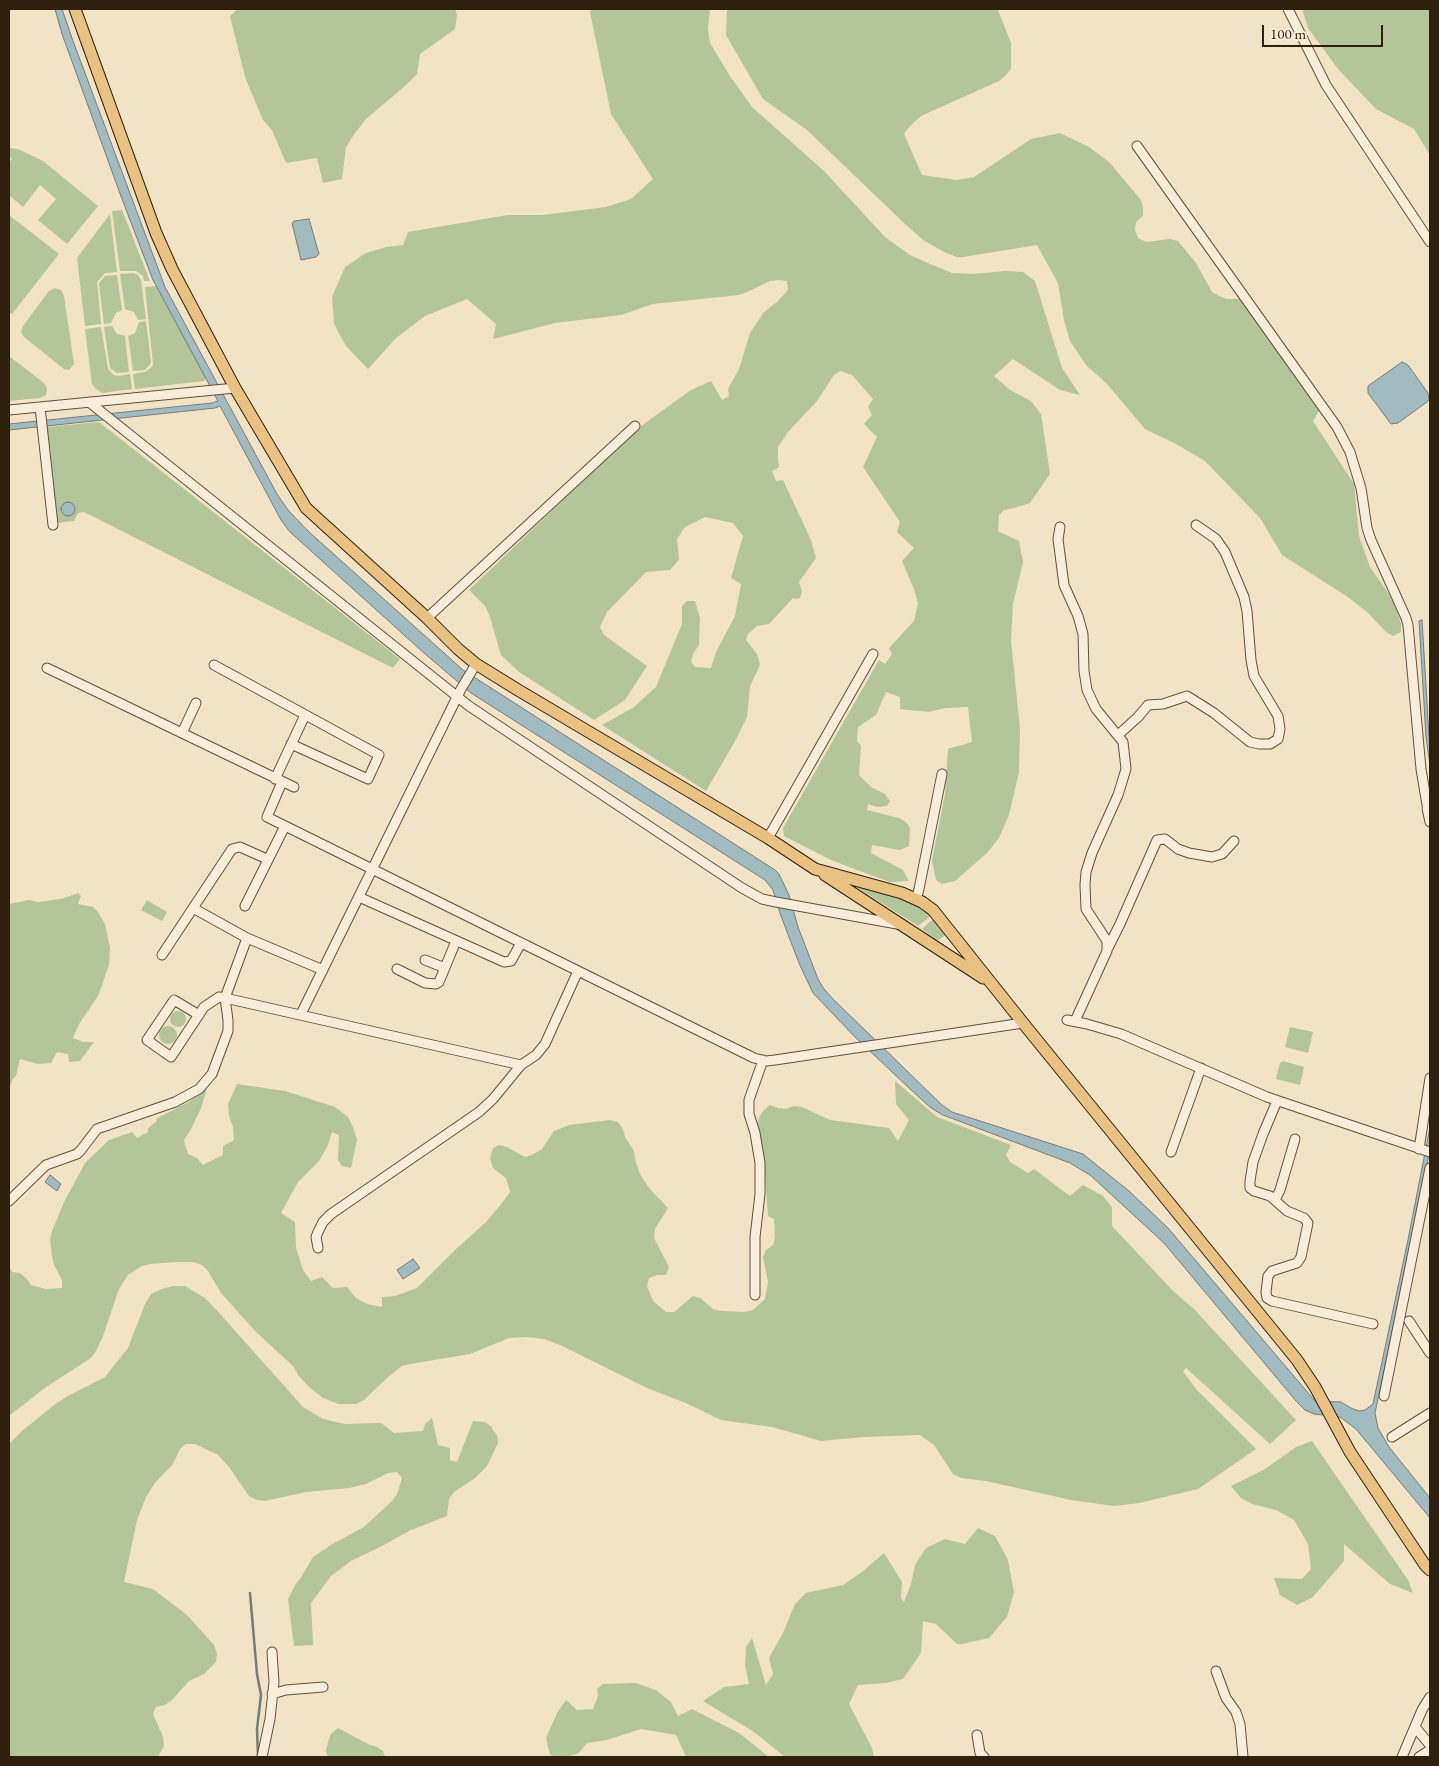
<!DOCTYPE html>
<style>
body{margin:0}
#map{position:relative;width:1439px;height:1766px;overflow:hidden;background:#f2e3c6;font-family:"EB Garamond",serif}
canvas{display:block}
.frame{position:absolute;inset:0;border:10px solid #2f200d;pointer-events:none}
.scale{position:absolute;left:1262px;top:25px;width:121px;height:22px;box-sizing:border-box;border:2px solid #2f200d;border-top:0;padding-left:6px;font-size:15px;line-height:18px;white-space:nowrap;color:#2f200d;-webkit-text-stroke:4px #f7edda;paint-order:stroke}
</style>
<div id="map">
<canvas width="1439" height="1766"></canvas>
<div class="frame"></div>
<div class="scale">100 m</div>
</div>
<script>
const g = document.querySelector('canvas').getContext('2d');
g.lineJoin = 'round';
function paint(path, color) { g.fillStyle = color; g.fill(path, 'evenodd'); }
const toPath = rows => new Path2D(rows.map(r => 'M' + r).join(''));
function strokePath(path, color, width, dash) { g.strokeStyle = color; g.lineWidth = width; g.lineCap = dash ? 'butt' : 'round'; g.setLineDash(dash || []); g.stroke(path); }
paint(toPath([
 [238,9,455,9,457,15,455,29,420,54,417,74,405,86,366,119,355,133,346,147,342,179,323,183,317,158,286,163,272,130,263,120,245,77,230,16],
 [592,9,710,9,708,29,710,43,730,76,752,107,824,171,885,237,910,255,930,264,952,273,973,274,1005,271,1023,272,1035,281,1062,368,1080,395,1060,390,1013,359,994,376,1010,390,1031,401,1041,414,1050,474,1030,503,1014,508,1004,510,999,515,998,531,1019,541,1023,562,1013,604,1011,640,1020,729,1019,772,1009,815,999,838,987,853,955,881,942,884,936,880,932,861,945,794,948,749,972,742,968,707,945,708,929,712,900,709,900,697,886,692,876,715,858,727,857,741,861,746,859,775,871,787,885,794,890,801,887,806,877,807,868,804,867,810,899,818,906,822,910,828,909,846,900,850,872,845,871,853,903,870,909,881,890,882,857,870,829,859,784,836,783,828,879,660,885,664,892,654,889,648,914,621,918,603,914,589,902,561,914,548,897,532,900,522,863,467,877,437,864,424,872,415,868,407,873,399,852,375,840,371,834,375,817,401,788,432,778,447,778,458,779,467,772,471,776,481,783,480,811,540,816,558,799,582,802,591,800,598,797,599,793,598,769,624,757,626,748,634,746,640,757,654,760,665,750,686,747,717,734,743,706,791,602,725,634,707,656,687,682,624,682,606,687,601,695,601,700,618,699,645,693,654,691,662,695,667,711,668,716,652,735,616,741,584,731,578,743,536,733,523,705,517,685,527,677,539,679,560,670,570,646,572,607,612,600,627,604,635,647,666,625,700,594,720,519,672,501,655,489,614,485,606,469,590,637,429,691,390,711,381,722,400,729,396,728,389,739,369,750,333,764,312,777,302,788,290,787,281,779,280,770,281,747,292,739,295,653,304,621,315,555,323,493,339,496,324,467,299,425,316,396,338,368,369,346,346,334,324,332,297,345,267,366,253,386,247,403,245,408,232,508,215,543,215,606,207,631,199,653,179,611,114,590,12],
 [727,9,998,10,1011,43,1011,69,1006,75,999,81,921,116,909,127,904,134,922,175,957,180,974,177,1031,139,1060,133,1089,147,1109,162,1141,200,1143,208,1143,216,1136,222,1135,230,1138,238,1146,242,1170,239,1178,241,1196,263,1212,292,1219,296,1227,299,1243,299,1320,409,1313,421,1354,484,1359,536,1370,567,1389,594,1396,608,1401,624,1401,632,1393,636,1386,632,1368,613,1348,597,1282,555,1260,518,1205,461,1176,444,1145,429,1107,384,1086,365,1070,341,1064,320,1058,283,1037,245,963,257,957,257,944,252,923,240,904,223,807,130,763,99,726,35],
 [1302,9,1430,9,1430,155,1414,129,1376,109,1338,69,1308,28],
 [9,148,18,149,43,161,98,206,67,244,38,220,56,199,40,185,23,207,9,195,9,163,12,159,9,156],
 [122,210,148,276,150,281,144,281,143,276,136,271,120,271,112,211],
 [110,214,117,272,105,273,97,282,101,324,85,326,77,258],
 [9,215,59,254,12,314,9,312],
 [133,273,138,275,141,280,146,319,138,320,134,312,125,309,120,274],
 [117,275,122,310,116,313,111,323,104,324,99,283,105,276],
 [157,286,206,378,204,381,135,389,133,374,145,372,152,367,153,364,145,287],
 [55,288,61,290,64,296,74,364,69,370,64,369,24,337,21,332,23,326,49,291],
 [146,321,151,363,145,370,133,371,128,336,135,333,139,322],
 [112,326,117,334,125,336,129,372,117,373,110,368,104,327],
 [101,327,108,369,114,375,118,376,130,374,132,389,102,393,95,388,92,384,85,329],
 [9,356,44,383,47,388,46,395,40,398,9,401],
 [99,422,400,659,393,668,84,512,78,513,74,521,57,523,47,427],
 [857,885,901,898,916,904,932,915,918,926,856,887],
 [78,893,81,896,78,904,93,907,98,912,105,924,110,948,109,965,101,988,98,996,79,1024,73,1038,83,1042,94,1042,80,1061,69,1062,68,1054,57,1052,51,1063,38,1064,20,1059,16,1076,12,1080,9,1090,9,904,29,900,38,902,61,899],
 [147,900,167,912,162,921,141,910],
 [935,917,947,934,937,941,922,929],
 '170 1019a8 8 0 1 1 16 0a8 8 0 1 1-16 0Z',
 '159 1035a9 9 0 1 1 18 0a9 9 0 1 1-18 0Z',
 [1290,1027,1313,1032,1308,1053,1285,1047],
 [1283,1061,1304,1067,1300,1085,1276,1079,1280,1063],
 [895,1081,937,1117,1011,1145,1006,1155,1010,1162,1028,1173,1034,1169,1070,1196,1083,1185,1103,1196,1112,1207,1112,1226,1173,1291,1194,1309,1296,1420,1270,1444,1186,1368,1183,1371,1196,1389,1256,1449,1198,1489,1139,1503,1114,1506,1071,1500,986,1481,961,1478,953,1474,934,1445,920,1435,864,1437,821,1441,772,1427,721,1420,688,1404,647,1388,560,1345,544,1339,527,1337,509,1338,470,1354,410,1364,402,1366,388,1377,364,1400,356,1404,339,1404,323,1398,309,1387,298,1375,294,1367,255,1331,221,1293,208,1271,202,1265,193,1262,177,1262,150,1264,142,1266,128,1275,119,1289,103,1336,96,1351,91,1358,46,1387,9,1416,9,1266,12,1272,20,1273,27,1279,31,1285,46,1289,62,1288,62,1280,54,1265,52,1256,50,1239,52,1231,64,1202,85,1163,109,1140,132,1132,137,1138,148,1132,148,1128,157,1121,156,1119,190,1101,207,1089,201,1108,191,1129,184,1140,188,1154,197,1158,203,1165,223,1155,223,1146,234,1140,233,1127,229,1116,228,1104,237,1084,285,1091,335,1107,348,1117,353,1127,357,1140,351,1168,342,1166,338,1160,339,1135,332,1132,328,1145,319,1161,298,1182,281,1213,295,1222,296,1248,303,1270,311,1281,322,1277,333,1288,347,1287,356,1298,367,1304,382,1307,382,1297,395,1296,417,1288,455,1250,486,1222,502,1203,510,1192,506,1178,493,1168,490,1158,493,1148,499,1145,507,1147,525,1157,532,1155,542,1149,554,1131,562,1128,569,1125,610,1120,618,1122,623,1129,625,1137,634,1151,635,1159,640,1174,649,1188,668,1208,655,1229,654,1238,669,1267,666,1275,657,1275,649,1278,647,1286,653,1301,666,1312,674,1312,693,1296,700,1298,713,1309,721,1311,745,1312,753,1310,765,1299,768,1282,763,1257,766,1250,773,1245,775,1237,774,1219,768,1216,763,1150,758,1125,759,1117,764,1110,770,1105,778,1108,786,1109,794,1106,802,1107,830,1120,889,1128,898,1141,909,1120,896,1104],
 [173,1286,185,1286,205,1298,221,1315,295,1398,303,1407,323,1419,345,1424,381,1423,394,1433,423,1431,425,1424,432,1418,438,1445,450,1448,450,1460,457,1462,473,1421,485,1422,492,1427,492,1429,497,1435,498,1443,487,1466,475,1478,454,1492,449,1499,447,1516,411,1530,382,1546,351,1561,331,1576,311,1603,313,1645,294,1646,288,1599,295,1585,300,1579,313,1557,334,1543,364,1527,392,1501,397,1494,402,1478,397,1472,388,1473,366,1484,349,1488,306,1492,265,1501,257,1500,249,1496,229,1467,218,1455,195,1444,186,1444,180,1449,173,1464,155,1483,146,1497,137,1520,124,1582,153,1589,187,1615,214,1645,217,1653,216,1662,204,1674,189,1681,172,1700,165,1705,156,1707,153,1714,163,1737,164,1746,158,1757,9,1757,9,1444,22,1431,54,1405,68,1396,105,1377,128,1348,145,1304,151,1294,161,1289],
 [1312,1441,1408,1580,1413,1593,1390,1584,1344,1544,1344,1561,1313,1597,1297,1605,1280,1595,1274,1578,1302,1579,1311,1569,1308,1544,1294,1520,1276,1510,1252,1504,1241,1498,1231,1486,1265,1469,1296,1447],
 [978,1528,995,1536,1008,1560,1014,1592,1007,1617,989,1638,962,1644,957,1644,936,1624,923,1621,921,1653,903,1679,886,1683,858,1685,849,1704,872,1748,874,1757,785,1757,754,1732,703,1701,724,1687,749,1684,745,1665,746,1647,752,1638,766,1685,773,1674,769,1658,783,1633,795,1604,806,1593,843,1585,862,1572,884,1553,902,1582,901,1598,904,1602,911,1584,915,1565,926,1548,945,1539,965,1544],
 [636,1683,656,1690,671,1702,678,1716,692,1709,739,1733,769,1757,686,1757,676,1735,641,1729,607,1740,587,1743,579,1753,567,1757,556,1757,550,1755,546,1738,557,1713,566,1700,577,1710,593,1709,598,1696,597,1689,603,1684],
 [338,1728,368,1744,377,1747,383,1751,385,1757,328,1757,326,1751,328,1742,331,1734]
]), '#b4c59a');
const water = toPath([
 [55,9,62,9,73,41,165,287,277,494,288,510,308,531,463,670,775,870,779,874,789,895,798,927,818,979,824,989,833,999,942,1105,952,1112,1083,1154,1129,1191,1168,1228,1315,1401,1341,1402,1351,1408,1359,1411,1365,1410,1373,1404,1408,1240,1430,1127,1430,1150,1375,1413,1378,1428,1389,1447,1430,1498,1430,1518,1356,1429,1340,1417,1314,1414,1305,1410,1296,1401,1164,1243,1090,1175,1070,1163,943,1115,931,1108,908,1087,856,1038,813,993,799,963,781,916,773,890,765,880,471,693,424,653,290,532,281,520,220,406,215,408,9,430,9,424,212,403,218,401,153,280,122,199,62,34,55,9],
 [309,219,319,254,316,257,301,260,292,223,294,221,309,219],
 [1402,362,1408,365,1428,393,1429,400,1427,402,1398,423,1391,424,1368,393,1368,386,1402,362],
 '61 509a7 7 0 1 1 14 0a7 7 0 1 1-14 0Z',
 [1422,620,1430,752,1430,765,1426,737,1419,621,1422,620],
 [50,1175,61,1184,57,1191,45,1182,50,1175],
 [413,1259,420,1268,403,1279,397,1270,413,1259]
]);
paint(water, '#a2bbc1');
strokePath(water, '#747d79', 1);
strokePath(toPath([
 [250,1593,257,1674,261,1695,257,1729,258,1757]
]), '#747d79', 2.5);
const minor = toPath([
 [1288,9,1326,85,1430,242],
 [1137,146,1337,427,1350,452,1361,488,1367,528,1371,540,1406,618,1408,625,1421,769,1427,805],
 [89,402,469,706,742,888,762,899,776,902,897,924],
 [40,407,53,525],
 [9,410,235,388],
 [1060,527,1058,539,1064,585,1078,616,1083,634,1084,671,1087,690,1096,709,1123,742,1126,769,1118,795,1092,853,1086,872,1085,885,1086,909,1107,941,1107,951,1075,1021],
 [427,618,635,426],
 [214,665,379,755,368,779,291,744],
 [47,668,294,787],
 [182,733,196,703],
 [1118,735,1138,717,1148,705,1163,704,1187,696,1214,713,1250,742,1259,744,1270,744,1278,739,1280,729,1278,716,1254,676,1251,660,1247,611,1244,597,1225,552,1216,539,1196,525],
 [275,779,305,715],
 [282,782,267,817,754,1058,766,1061,775,1060,1023,1023],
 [1427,808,1430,822],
 [768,838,873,654],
 [359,897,504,962,511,961,521,943],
 [916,900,919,889,942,774],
 [245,906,285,826],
 [193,908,247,938,323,970],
 [1108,948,1120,924,1157,840,1165,839,1178,849,1189,853,1212,857,1222,854,1234,841],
 [162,955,232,849,240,847,267,859],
 [425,960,445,968],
 [397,969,425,983,436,984,439,982,456,941],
 [301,1014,461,689,476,664],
 [199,1015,174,1000,147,1040,171,1057,204,1007,219,997,225,998,521,1065],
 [1067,1020,1087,1024,1121,1034,1267,1097,1430,1152],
 [1277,1101,1263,1134,1253,1162,1250,1181,1250,1188,1254,1191,1270,1196,1287,1211,1304,1218,1308,1223,1301,1257,1297,1263,1272,1271,1268,1276,1266,1292,1267,1298,1272,1301,1373,1324],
 [1419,1149,1430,1078],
 [1171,1152,1201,1068],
 [1275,1200,1280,1190,1295,1139],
 [9,1201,46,1165,77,1154,81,1150,97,1129,175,1102,199,1089,212,1074,228,1031,228,1020,225,998,247,938],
 [318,1248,316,1237,318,1232,323,1222,331,1214,479,1112,493,1099,521,1065,536,1055,545,1044,578,971],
 [755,1295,755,1237,760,1194,760,1163,755,1133,749,1114,749,1100,763,1060],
 [1409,1321,1430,1353],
 [1384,1396,1430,1168],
 [1392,1437,1430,1413],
 [1216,1671,1226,1698,1236,1712,1240,1724,1243,1757],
 [272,1694,286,1690,323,1687],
 [1415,1727,1430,1745],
 [977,1735,980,1753,984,1757],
 [262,1757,270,1719,274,1682,272,1652],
 [1402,1757,1422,1710,1430,1697],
 [1419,1757,1430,1750]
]);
const major = toPath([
 [75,9,156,233,172,269,235,388,306,508,427,618,458,649,476,664,518,690,768,838,815,869,902,893,922,902,933,910,1023,1023,1297,1360,1315,1387,1350,1452,1425,1565,1430,1570],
 [825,875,983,978]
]);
strokePath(minor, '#60513b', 11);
strokePath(major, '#2f200d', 13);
strokePath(minor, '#f7edda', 9);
strokePath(major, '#e9c283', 11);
</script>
